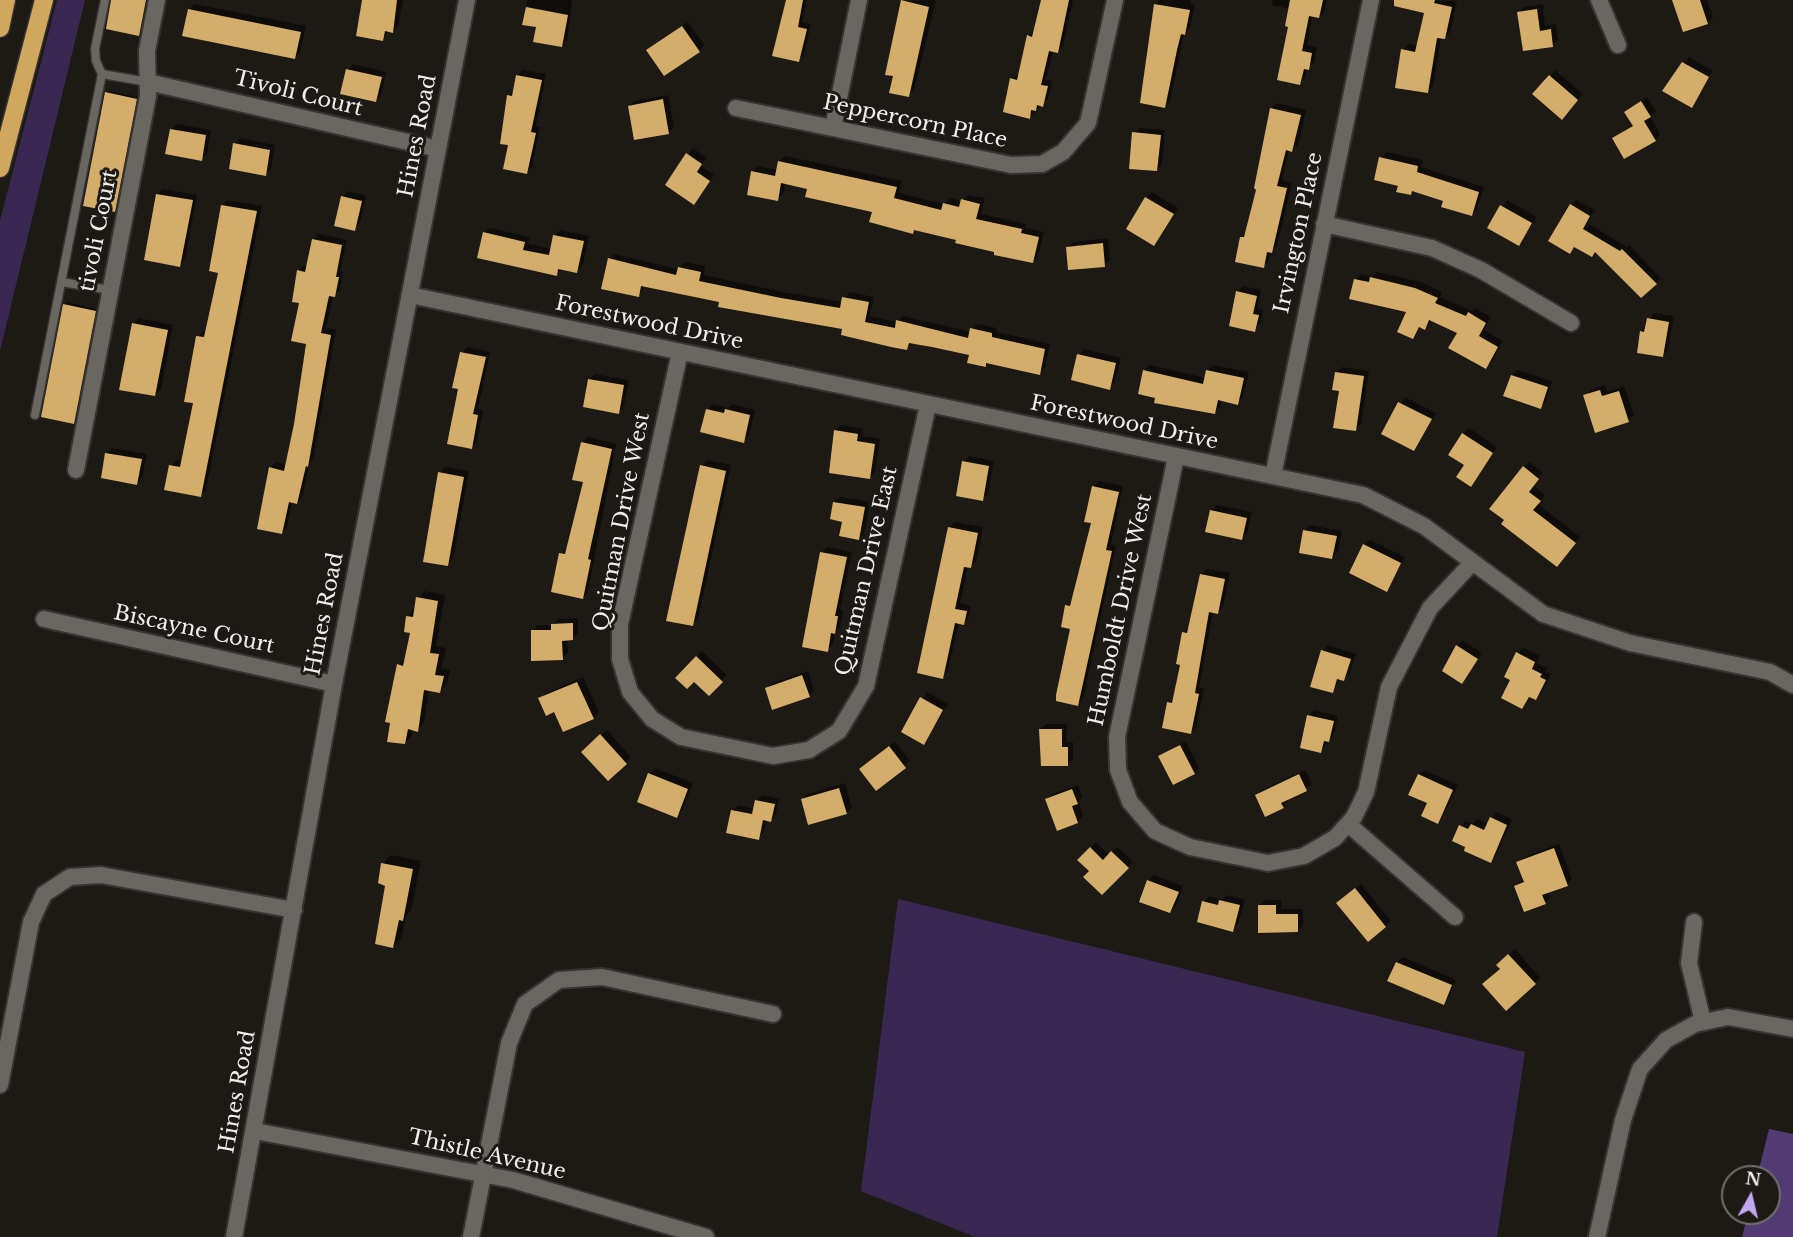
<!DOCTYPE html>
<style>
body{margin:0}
#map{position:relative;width:1793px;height:1237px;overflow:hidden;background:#1d1a16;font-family:"Libre Baskerville",serif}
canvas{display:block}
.north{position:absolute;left:1721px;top:1165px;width:60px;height:60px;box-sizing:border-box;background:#1d1a16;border:2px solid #716f6b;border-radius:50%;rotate:8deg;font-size:16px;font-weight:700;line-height:24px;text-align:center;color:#f0eeeb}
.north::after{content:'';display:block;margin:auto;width:21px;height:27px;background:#c3a7f2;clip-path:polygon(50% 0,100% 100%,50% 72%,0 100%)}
</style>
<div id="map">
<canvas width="1793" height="1237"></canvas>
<div class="north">N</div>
</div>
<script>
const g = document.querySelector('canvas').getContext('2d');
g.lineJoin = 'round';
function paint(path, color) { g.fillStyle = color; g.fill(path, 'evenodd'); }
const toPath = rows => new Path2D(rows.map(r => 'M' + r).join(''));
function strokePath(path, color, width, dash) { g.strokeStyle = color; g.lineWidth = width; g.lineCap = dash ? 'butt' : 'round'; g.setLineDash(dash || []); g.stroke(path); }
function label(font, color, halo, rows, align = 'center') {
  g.font = font + ' "Libre Baskerville",serif'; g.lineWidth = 6; g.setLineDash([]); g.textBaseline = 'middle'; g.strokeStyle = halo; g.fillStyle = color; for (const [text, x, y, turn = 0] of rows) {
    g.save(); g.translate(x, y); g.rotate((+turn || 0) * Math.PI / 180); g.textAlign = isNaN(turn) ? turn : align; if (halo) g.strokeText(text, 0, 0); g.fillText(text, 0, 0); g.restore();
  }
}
paint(toPath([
 [57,0,85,0,0,351,0,221],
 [898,899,1525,1052,1497,1237,975,1237,861,1191]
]), '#392952');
paint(toPath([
 [1769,1129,1793,1134,1793,1237,1742,1237,1748,1213,1769,1213,1769,1177,1757,1177]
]), '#523b74');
paint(toPath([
 [112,0,147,0,138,34],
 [377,0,403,0,398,26,393,31,389,31,383,39],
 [527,0,572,0,567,40,561,45,538,26,524,23],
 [781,0,807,0,802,22,811,24,804,55,798,60,787,1],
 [936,0,914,90,909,96,894,75,903,1],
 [1043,0,1073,0,1063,46,1058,52,1053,51,1046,80,1052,81,1048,99,1029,117,1011,79,1019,74,1028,36,1034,30],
 [1160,0,1191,0,1191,4,1195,5,1190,28,1184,34,1182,43,1170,101,1164,106,1155,5],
 [1273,0,1327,0,1325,11,1319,17,1312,16,1307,45,1317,47,1314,63,1307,68,1305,78,1299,84,1290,9,1272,5],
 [1415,0,1457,1,1450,32,1445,38,1441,37,1433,86,1428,91,1403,50,1408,44,1418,46,1425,11],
 [1674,0,1707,0,1713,17,1707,23],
 [195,4,306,26,300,52,295,58,189,9],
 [1543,4,1545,26,1556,24,1558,40,1552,45,1519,13,1524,7],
 [688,22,704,45,699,51,648,50],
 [1689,57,1713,71,1691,106,1664,90],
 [353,64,386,72,381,95,376,100,347,70],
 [523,70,546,74,536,126,540,127,532,167,527,172,510,144,508,96,514,90,517,75],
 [1555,70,1583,94,1567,112,1550,76],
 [109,91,138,97,114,211,106,93],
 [668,95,674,127,669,133,629,106,635,101],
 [1647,97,1656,111,1650,116,1660,134,1655,140,1614,138,1634,124,1626,112],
 [1277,103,1306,110,1298,145,1289,150,1282,180,1292,183,1277,246,1271,251,1269,261,1263,266,1241,237,1248,231,1258,189,1271,109],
 [177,124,211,130,207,154,201,159,171,130],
 [1139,128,1165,130,1162,164,1157,170,1134,133],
 [240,138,275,145,271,168,265,174,235,144],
 [693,148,707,158,701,166,714,175,694,203,667,185],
 [1386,152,1423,160,1421,167,1484,187,1477,209,1471,215,1445,200,1414,190,1411,194,1399,184,1381,158],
 [785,156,902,181,899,193,944,204,950,198,962,201,968,195,985,198,981,214,1026,224,1025,228,1044,232,1038,256,1033,262,957,239,915,229,912,232,874,210,809,188,785,183,783,194,777,199,753,172,758,166,777,170,779,161],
 [163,189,197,195,185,259,180,265,157,194],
 [348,191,366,196,360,223,354,229,342,197],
 [1152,192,1178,208,1154,244,1146,198],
 [228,200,262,206,206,490,201,495,171,466,176,460,183,461,195,402,198,337,203,331,207,332,219,272,222,205],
 [1507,200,1537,217,1519,245,1489,228],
 [1576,200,1595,210,1587,223,1627,247,1629,245,1661,278,1656,283,1596,251,1592,255,1576,246,1570,252,1571,205],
 [490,228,530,237,528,244,552,249,555,236,560,230,589,236,583,265,577,271,563,268,556,275,484,233],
 [319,234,347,240,340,271,343,272,340,290,333,295,326,328,336,330,313,459,310,463,302,497,297,502,292,502,287,527,282,533,270,468,276,462,287,465,308,343,299,271,304,265,308,266,313,240],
 [1108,238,1110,260,1104,265,1068,247,1073,242],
 [614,254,678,269,685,262,705,266,704,275,788,293,843,302,849,292,874,297,869,316,897,322,903,316,971,332,977,324,997,328,996,332,1050,344,1045,368,1039,373,989,362,985,366,971,354,913,342,907,348,844,328,645,286,639,295,609,259],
 [1377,272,1421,282,1442,292,1440,297,1472,311,1475,308,1491,317,1484,330,1503,341,1491,362,1485,367,1459,332,1432,320,1425,328,1421,326,1413,337,1408,311,1356,279,1361,274,1372,277],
 [1243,286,1261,290,1257,308,1263,310,1260,324,1254,330,1238,292],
 [67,302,97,309,74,422,65,305],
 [1654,313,1674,316,1668,350,1663,355,1641,332],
 [139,318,173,325,161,389,155,395,133,324],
 [467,347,490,352,478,409,483,410,477,442,471,448,459,388,462,353],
 [1084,349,1121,358,1115,382,1109,388,1079,355],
 [1150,365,1206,378,1208,370,1213,365,1249,372,1243,397,1237,403,1221,399,1220,407,1214,413,1144,371],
 [1342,367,1369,371,1361,424,1355,430,1336,373],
 [1518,370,1552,381,1546,401,1540,407,1512,375],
 [595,374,629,380,624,406,619,412,589,380],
 [1605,385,1607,392,1624,386,1634,415,1628,421,1585,396,1591,390],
 [1405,397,1436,413,1414,449,1383,433],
 [713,404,728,408,732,404,755,410,749,436,743,441,708,410],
 [841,425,863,429,862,436,880,439,875,472,869,478,831,458,835,431],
 [1469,428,1497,447,1471,485,1463,434],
 [588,437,616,444,588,592,583,598,560,554,568,549,584,481,582,443],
 [112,448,147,454,142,478,137,483,107,453],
 [969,456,994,461,988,494,982,499,964,462],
 [707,460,731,465,698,619,692,625,702,466],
 [1529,462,1543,473,1533,485,1545,495,1538,504,1580,537,1562,560,1503,524,1524,467],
 [445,467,469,471,453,559,448,564,440,473],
 [1099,481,1123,486,1111,544,1116,546,1083,699,1077,704,1072,627,1067,606,1072,600,1093,522,1093,487],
 [840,497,870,502,864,533,859,539,843,520,834,502],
 [1217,505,1252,512,1247,533,1242,538,1211,511],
 [955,522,983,527,976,561,968,566,960,603,971,606,969,617,963,623,959,622,948,671,942,677,949,527],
 [1310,525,1342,531,1338,552,1332,557,1305,531],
 [1370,540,1405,557,1386,590,1364,545],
 [827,547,852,552,840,610,843,611,840,627,835,632,833,644,827,650,821,553],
 [1207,569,1230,573,1223,607,1217,613,1213,612,1199,688,1204,688,1196,727,1191,732,1168,703,1174,698,1181,664,1183,633,1189,627,1201,574],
 [424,591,445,595,436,646,446,648,441,669,450,670,447,684,440,691,429,689,424,723,417,730,413,729,412,736,405,743,399,665,406,657,412,632,408,617],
 [578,618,578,633,572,639,567,639,568,653,562,658,532,631,538,625,552,625,558,619],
 [1462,640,1482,653,1461,682,1457,646],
 [1328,645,1356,654,1349,674,1344,679,1340,678,1333,692,1323,651],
 [1523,648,1540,656,1536,663,1547,668,1545,672,1551,674,1541,693,1536,698,1531,696,1522,708,1512,679,1518,653],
 [702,651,727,675,709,694,694,680,677,678],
 [808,671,814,690,809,696,766,688,772,683],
 [583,677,599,712,593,718,555,711,540,699,546,693],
 [927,692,948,704,923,743,903,731],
 [1314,710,1338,716,1334,734,1321,751,1308,716],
 [1046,724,1067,724,1066,742,1073,742,1073,759,1067,765,1040,729],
 [607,730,631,757,608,779,583,752],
 [895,741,910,761,876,789,867,763],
 [1186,741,1199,768,1194,773,1160,756],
 [655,768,693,783,682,811,676,816,650,774],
 [1305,770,1312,784,1287,799,1288,801,1283,807,1256,796,1262,790],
 [1424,770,1458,785,1443,816,1438,822,1419,775],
 [845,783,852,808,846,813,802,799,808,794],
 [1078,785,1082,797,1078,802,1083,816,1078,821,1058,829,1047,800,1053,794],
 [762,795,779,799,776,814,770,820,767,819,764,832,758,838,732,811,738,805,755,809,756,801],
 [1496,812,1512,819,1496,855,1491,861,1460,826,1466,821,1473,824,1477,819,1488,824],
 [1096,842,1109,855,1118,847,1133,862,1102,893,1091,871,1079,860],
 [1559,844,1572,879,1567,884,1548,891,1551,897,1545,903,1516,886,1524,879,1518,862,1524,857],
 [391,855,421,861,411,910,406,916,401,938,393,947,383,864],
 [1154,875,1183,886,1176,906,1170,911,1148,881],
 [1361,884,1391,921,1385,926,1344,897],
 [1226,895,1245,900,1238,924,1233,930,1204,902,1209,896,1222,899],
 [1265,900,1281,900,1281,909,1303,909,1303,925,1297,931,1259,906],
 [1515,949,1540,978,1535,983,1498,965],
 [1403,957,1456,980,1449,997,1443,1003,1397,962]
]), '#0007');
paint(toPath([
 [111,0,146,0,139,36,106,29],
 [362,0,397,0,393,33,385,31,383,41,356,36],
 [786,0,803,0,798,27,807,29,799,62,772,56],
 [901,0,929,7,909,97,889,93,893,76,885,75],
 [1041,0,1069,0,1058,53,1049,51,1041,85,1048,86,1043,107,1037,105,1036,111,1031,110,1030,119,1003,112,1010,78,1017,80,1027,35,1032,37],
 [1290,0,1323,0,1319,18,1309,16,1302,51,1312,53,1309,70,1304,69,1300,85,1277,80,1288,27,1285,26],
 [1394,0,1435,0,1434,3,1452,7,1445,39,1437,38,1428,93,1395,88,1401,49,1415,52,1424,13,1394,6],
 [1672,0,1700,0,1708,24,1683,32],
 [1154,4,1190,10,1185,35,1181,34,1177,50,1165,108,1140,103],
 [526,7,568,15,562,47,533,42,536,27,522,25],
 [188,9,301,32,295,59,182,36],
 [1537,9,1540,31,1551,29,1553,47,1523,51,1517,12],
 [682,26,700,52,664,76,646,50],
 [1682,62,1709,77,1692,108,1662,91],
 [346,69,382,77,376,102,340,94],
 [516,75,542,80,531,132,536,133,527,174,503,169,508,145,500,144,507,95,512,96],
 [1549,75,1578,100,1562,120,1532,94],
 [105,92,137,99,115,212,83,206],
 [663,99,669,134,634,140,628,106],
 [1641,101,1651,117,1644,121,1656,141,1624,159,1612,138,1633,126,1624,112],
 [1270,108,1301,115,1292,152,1286,150,1277,186,1287,188,1272,253,1267,252,1264,268,1235,262,1240,237,1244,237,1256,190,1254,188],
 [170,129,206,135,202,161,165,154],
 [1132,132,1161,135,1157,171,1129,169],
 [233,143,270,150,266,176,229,169],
 [686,153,702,164,697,172,710,181,694,205,665,185],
 [1379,157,1418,166,1417,172,1479,192,1472,216,1441,207,1443,201,1412,191,1411,195,1396,192,1398,186,1374,180],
 [778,161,897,187,894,198,941,210,943,203,959,207,961,199,980,204,976,219,1022,229,1021,233,1039,237,1033,263,994,255,994,252,955,243,956,240,914,230,913,234,869,222,872,212,805,197,807,189,781,183,778,201,747,195,751,171,775,176],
 [156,194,193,200,180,267,144,260],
 [341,196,362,201,355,231,334,226],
 [1145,197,1174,214,1154,246,1126,229],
 [1570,204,1590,216,1583,229,1620,251,1622,249,1657,284,1641,298,1595,252,1592,257,1574,247,1570,254,1548,241],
 [221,205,257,211,201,497,164,490,169,465,180,467,193,403,184,402,196,336,204,337,218,273,209,271],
 [1500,205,1532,223,1519,246,1487,228],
 [483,232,525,242,523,250,549,255,553,235,584,241,577,273,558,269,557,276,477,258],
 [312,239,342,245,336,277,339,277,335,297,329,296,321,333,331,335,308,467,306,466,297,504,289,502,282,534,257,529,269,467,284,471,294,424,306,344,291,341,299,303,292,302,297,270,305,272],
 [1103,243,1105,267,1068,270,1066,247],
 [608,258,676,275,678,267,701,272,699,281,781,298,840,308,842,297,869,302,865,322,895,328,896,320,968,338,970,328,992,333,992,337,1045,349,1040,375,986,363,986,367,967,363,969,355,932,347,909,343,907,350,891,347,841,335,842,329,718,307,719,302,641,286,639,297,601,289],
 [1370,277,1415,288,1438,298,1435,303,1466,316,1468,312,1486,323,1479,336,1498,347,1486,369,1448,348,1457,333,1429,320,1425,330,1419,327,1413,339,1397,332,1406,312,1349,299,1354,279,1369,282],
 [1236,291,1257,296,1253,314,1259,315,1255,332,1229,326],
 [63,304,96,311,74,424,41,417],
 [1647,318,1669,322,1663,357,1637,353,1640,331,1644,332],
 [132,323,168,330,155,396,119,390],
 [460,352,486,357,473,414,478,415,472,449,447,444,458,389,452,388],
 [1077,354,1116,363,1110,390,1071,380],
 [1143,370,1203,384,1206,370,1244,378,1238,405,1218,400,1215,414,1154,403,1155,398,1138,394],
 [1335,372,1364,376,1356,431,1333,428,1339,391,1332,390],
 [1511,375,1548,387,1541,409,1503,396],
 [588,379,624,385,619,414,583,407],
 [1600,390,1602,396,1619,391,1629,422,1595,433,1583,395],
 [1398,402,1432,419,1414,451,1381,434],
 [706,409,724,413,725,409,750,415,744,443,700,432],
 [834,430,858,434,857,441,875,444,870,479,829,473],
 [1462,433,1493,453,1471,487,1456,477,1464,465,1448,455],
 [581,442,612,449,588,559,591,560,583,599,551,592,559,553,565,554,583,482,572,480],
 [105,453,142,459,137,485,101,478],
 [962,461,989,466,983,501,956,496],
 [700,465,726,471,693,626,666,621],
 [1523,466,1539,479,1529,492,1541,501,1533,510,1576,543,1557,567,1501,524,1504,520,1489,509],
 [438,472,464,477,448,566,423,562],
 [1092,486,1119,492,1106,550,1112,551,1078,706,1056,701,1056,695,1070,629,1061,627,1065,605,1070,606,1091,523,1084,522],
 [833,502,865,507,859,540,839,536,842,522,830,519],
 [1210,510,1247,518,1242,540,1205,532],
 [948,527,978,533,971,568,964,567,955,609,967,611,964,625,955,623,943,679,917,673],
 [1303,530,1337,536,1332,559,1299,553],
 [1363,544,1401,563,1387,592,1349,573],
 [820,552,847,557,835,616,838,616,835,634,831,633,828,652,802,647],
 [1200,574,1225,579,1218,614,1209,612,1195,693,1199,694,1191,734,1162,728,1167,702,1172,703,1180,665,1176,664,1182,632,1187,633],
 [416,597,438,601,430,653,439,654,435,675,444,676,440,693,424,690,418,732,408,729,405,744,387,742,390,723,385,722,397,664,403,666,410,633,404,632,406,616,413,617],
 [573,623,573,640,562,641,563,660,531,661,531,630,551,630,551,624],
 [1456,645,1478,659,1462,684,1442,671],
 [1321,650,1351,659,1344,681,1337,679,1333,693,1310,687],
 [1516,652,1535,662,1532,669,1542,674,1540,677,1546,680,1536,700,1529,697,1522,709,1501,698,1510,680,1504,677],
 [696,656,723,682,709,696,694,682,687,689,675,678],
 [802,675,810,697,772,710,765,688],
 [577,682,594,719,563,732,554,712,546,716,538,698],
 [920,697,943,710,924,745,901,732],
 [1307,715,1334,721,1329,742,1324,741,1321,753,1300,748],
 [1039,729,1062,729,1062,747,1068,747,1068,766,1041,766],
 [600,734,627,764,608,781,581,752],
 [1180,745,1195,774,1173,785,1158,756],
 [889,746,906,768,876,791,859,769],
 [648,773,688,789,677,818,637,802],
 [1299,774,1307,791,1281,803,1284,808,1265,817,1255,795],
 [1418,774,1453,790,1438,824,1421,816,1427,803,1408,795],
 [839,788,847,814,808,825,801,799],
 [1072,789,1078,804,1072,806,1078,823,1057,831,1045,799],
 [755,800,775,804,771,822,763,820,759,840,726,833,731,810,752,814],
 [1490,817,1507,825,1491,863,1464,851,1465,847,1452,841,1459,825,1468,829,1471,824,1484,830],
 [1090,847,1103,860,1111,851,1129,868,1102,895,1083,877,1089,871,1077,860],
 [1554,848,1568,886,1542,895,1546,904,1524,912,1514,886,1524,882,1516,862],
 [381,863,413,869,403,921,399,920,393,948,375,944,385,886,378,883],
 [1147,880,1179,892,1170,913,1139,902],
 [1355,888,1386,927,1368,942,1336,903],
 [1219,900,1240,905,1233,932,1197,922,1202,901,1218,905],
 [1258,905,1276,905,1276,914,1298,914,1298,932,1258,933],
 [1508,954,1536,984,1506,1011,1482,984,1500,969,1496,965],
 [1396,962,1452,985,1444,1005,1387,981]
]), '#d4ad6b');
const service = toPath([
 [105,0,95,49,96,61,102,74,148,82],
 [61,282,110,290],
 [35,415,102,74]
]);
const minor = toPath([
 [1599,0,1618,45],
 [148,82,438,149],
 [736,108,1011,165,1042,164,1063,152,1088,123,1115,0],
 [833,128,859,0],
 [1324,224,1432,248,1481,270,1571,323],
 [410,295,1363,495,1424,526,1543,614,1630,643,1770,672,1793,685],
 [680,352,620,624,620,659,630,692,652,719,681,737,773,756,809,750,839,731,866,686,928,405],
 [1176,457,1117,737,1118,770,1130,802,1155,831,1190,847,1268,863,1304,856,1335,838,1354,817,1366,792,1389,687,1430,608,1472,563],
 [76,470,148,96,147,51,157,0],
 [1273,476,1371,0],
 [44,619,334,684],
 [1348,824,1455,917],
 [1694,922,1689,963,1703,1022],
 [0,1085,31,922,44,894,70,877,101,875,294,910],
 [255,1131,513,1180,706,1237],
 [234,1237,334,684,467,0],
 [471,1237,509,1043,525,1004,559,980,602,977,773,1014],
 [1597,1237,1623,1120,1640,1069,1666,1040,1695,1024,1728,1017,1793,1029]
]);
const motorway = toPath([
 [0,28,6,0],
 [0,168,44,0]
]);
strokePath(service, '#363431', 11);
strokePath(minor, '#363431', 20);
strokePath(motorway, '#363431', 21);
strokePath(service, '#6a6661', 8);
strokePath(minor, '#6a6661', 16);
strokePath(motorway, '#d1a75e', 18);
label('21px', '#f0eeeb', '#1d1a16', [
 ["Tivoli Court",298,94,14],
 ["Peppercorn Place",915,122,12],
 ["Hines Road",418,136,-79],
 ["tivoli Court",99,231,-79],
 ["Irvington Place",1299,233,-78],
 ["Forestwood Drive",649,323,12],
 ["Forestwood Drive",1124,423,12],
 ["Quitman Drive West",622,522,-79],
 ["Quitman Drive East",867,571,-77],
 ["Humboldt Drive West",1121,610,-78],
 ["Hines Road",325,614,-79],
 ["Biscayne Court",194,630,12],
 ["Hines Road",238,1092,-80],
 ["Thistle Avenue",487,1155,13]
]);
</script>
